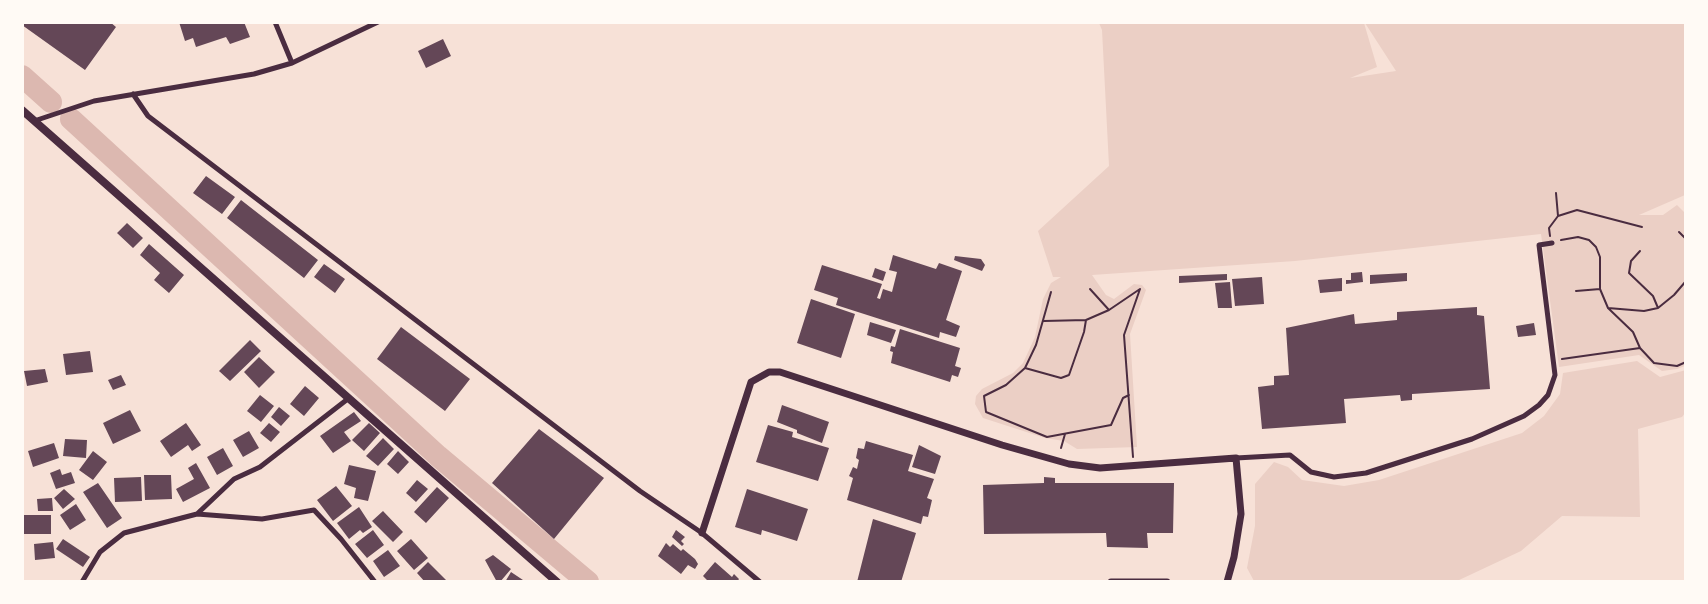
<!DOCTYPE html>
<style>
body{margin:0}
#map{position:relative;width:1708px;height:604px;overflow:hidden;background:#f7e1d7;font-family:"Playfair Display",serif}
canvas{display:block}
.frame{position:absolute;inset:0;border:24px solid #fffaf5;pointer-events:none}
</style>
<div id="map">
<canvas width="1708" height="604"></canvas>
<div class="frame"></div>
</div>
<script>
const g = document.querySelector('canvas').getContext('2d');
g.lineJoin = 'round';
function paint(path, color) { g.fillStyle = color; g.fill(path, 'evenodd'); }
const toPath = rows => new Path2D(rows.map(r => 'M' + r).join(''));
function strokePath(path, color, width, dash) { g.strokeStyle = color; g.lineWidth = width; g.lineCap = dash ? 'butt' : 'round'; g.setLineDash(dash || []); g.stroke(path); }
paint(toPath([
 [1099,23,1364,23,1377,67,1350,78,1396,71,1365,23,1685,23,1685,195,1639,215,1663,215,1677,205,1685,213,1685,366,1677,369,1662,371,1639,355,1559,367,1541,234,1295,261,1092,275,1106,295,1114,299,1134,284,1142,285,1146,290,1130,334,1137,447,1077,449,1064,441,1045,438,983,418,975,404,976,396,982,389,1013,373,1023,363,1035,337,1043,299,1051,283,1061,277,1053,277,1038,231,1109,166,1102,30],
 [1637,361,1660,377,1686,370,1685,413,1682,417,1638,429,1640,517,1562,516,1521,551,1457,581,1254,581,1247,568,1255,526,1255,484,1274,462,1288,467,1302,480,1344,486,1379,480,1522,433,1544,416,1560,394,1563,373]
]), '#ebcfc5');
strokePath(toPath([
 [22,76,51,102],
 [71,119,438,456,588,582]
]), '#dcb8b0', 22);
paint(toPath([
 [22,22,110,22,116,27,85,70,22,25],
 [179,22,244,22,250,37,230,44,226,37,196,47,193,38,185,41],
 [443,39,451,56,426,68,418,51],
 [206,176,235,197,222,214,193,193],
 [241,200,318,260,304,278,227,218],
 [127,223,143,238,133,248,117,233],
 [149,244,184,275,169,293,154,280,160,273,140,255],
 [893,255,936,269,939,263,962,271,946,320,960,326,956,337,940,332,939,338,836,305,838,298,814,290,822,265,882,284,877,298,880,299,883,289,892,292,897,272,889,270],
 [955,256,981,259,985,265,982,271,954,260],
 [324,264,345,279,335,293,314,277],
 [875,268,886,272,883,281,872,277],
 [1362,272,1363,282,1346,284,1346,280,1351,280,1351,273],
 [1407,273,1407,281,1370,284,1370,275],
 [1227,274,1227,280,1179,283,1179,276],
 [1262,277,1264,304,1235,306,1232,279],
 [1342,278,1342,291,1320,293,1318,280],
 [1230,282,1232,308,1218,308,1215,283],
 [811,299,855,314,841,358,797,343],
 [1477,307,1477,315,1484,316,1490,389,1412,394,1412,400,1401,401,1400,395,1344,399,1346,423,1262,429,1258,387,1274,385,1274,376,1289,375,1286,328,1354,314,1355,324,1397,320,1397,312],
 [870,322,896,330,891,343,867,335],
 [1534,323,1536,335,1518,337,1516,326],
 [401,327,470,379,445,411,377,359],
 [900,329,960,348,955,366,961,368,958,377,952,375,950,382,891,363,893,352,890,351,891,346,895,347],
 [250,340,261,351,230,381,219,371],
 [90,351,93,372,66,375,63,354],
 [259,357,275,372,259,388,244,372],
 [45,369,48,382,27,386,24,371],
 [121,375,126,385,113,390,108,380],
 [305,386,319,398,304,416,290,404],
 [260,395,274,406,261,422,247,411],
 [782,405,829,422,822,443,797,433,797,430,777,422],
 [279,407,290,416,281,426,271,417],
 [130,410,141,431,113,444,103,423],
 [354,412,361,421,344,432,351,441,333,453,320,436],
 [186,423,201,445,192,451,188,445,171,457,160,441],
 [269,423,280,432,271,442,260,433],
 [369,423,380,433,364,451,352,440],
 [768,425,793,432,792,437,829,448,818,481,756,462],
 [539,429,604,478,554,539,492,483],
 [249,431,259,448,243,457,233,440],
 [383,438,394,449,378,466,366,456],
 [65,439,87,440,86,458,63,456],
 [866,441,913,455,908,471,934,479,927,498,932,500,928,517,923,516,921,524,847,500,853,478,849,476,853,467,857,469,859,460,856,458,858,448,864,449],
 [54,443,59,458,33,467,28,451],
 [919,445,941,456,935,474,912,467],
 [223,448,233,466,217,475,207,457],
 [93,451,107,462,93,480,79,470],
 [398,451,409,462,398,474,387,464],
 [196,463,210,488,183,502,176,489,194,479,188,468],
 [349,465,376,471,368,501,354,498,356,488,344,484],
 [60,469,62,475,71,472,75,483,56,489,50,473],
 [144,475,171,475,172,499,145,500],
 [141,477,142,501,115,502,114,478],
 [1044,477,1055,478,1055,483,1174,483,1173,533,1147,533,1148,548,1107,547,1106,533,984,534,983,485,1044,483],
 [417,480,428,489,416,502,406,493],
 [98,483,122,518,107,528,83,492],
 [336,486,352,506,333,521,317,500],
 [437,487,449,498,426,523,414,512],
 [64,489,75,499,63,509,54,498],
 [747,489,808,509,797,541,762,530,761,535,735,527],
 [52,498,53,511,38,511,37,499],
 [76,504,86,520,70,530,60,515],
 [359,507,372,527,363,533,360,530,349,539,337,523],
 [383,511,403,532,393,542,372,521],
 [22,515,51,515,51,534,22,534],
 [873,519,916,533,901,582,857,582],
 [373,530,384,545,367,558,355,544],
 [676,530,685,537,681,541,684,544,682,546,672,537],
 [63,539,90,557,83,567,56,549],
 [411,539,428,558,414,570,397,551],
 [53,542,55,558,35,560,34,544],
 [666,543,670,547,673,544,681,551,683,549,695,559,698,564,695,569,688,565,681,574,658,556],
 [388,550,400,566,384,577,373,561],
 [493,555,511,569,500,582,497,582,485,560],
 [428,562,448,582,425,582,417,573],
 [715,562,732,577,734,574,739,579,737,582,709,582,703,576],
 [511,572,526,582,505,582]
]), '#644757');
strokePath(toPath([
 [1558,216,1577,210,1642,227],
 [1679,232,1686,239],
 [1550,236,1549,228,1558,216,1556,193],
 [1561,240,1578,237,1589,240,1596,247,1600,257,1600,289],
 [1640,251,1631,261,1629,273,1653,296,1658,308],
 [1686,281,1674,295,1658,308,1644,311,1608,308,1633,332,1640,348,1654,363,1677,366,1686,362],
 [1090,289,1109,310],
 [1576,291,1600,289,1608,308],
 [1051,292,1036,345,1025,368,1006,385,984,396,986,412,1047,437,1111,425,1123,398,1129,395],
 [1086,320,1109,310,1140,289],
 [1562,359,1640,348],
 [1025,368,1061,378,1069,375,1084,332,1086,320,1044,321],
 [1061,448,1065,434],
 [1133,457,1124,335,1140,289]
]), '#4a2c40', 2);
strokePath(toPath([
 [275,22,292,63],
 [133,94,148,116,640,491,702,533,760,582],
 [34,121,94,101,254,74,292,63,378,22],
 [1236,458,1290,455,1311,472,1334,477,1366,473,1472,439,1524,416,1539,405,1548,395,1555,375,1539,245,1552,243],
 [197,514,234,479,260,467,349,398],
 [82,582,100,552,124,533,197,514,262,519,314,510,341,539,375,582]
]), '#4a2c40', 5);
strokePath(toPath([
 [702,533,751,382,769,372,780,372,1002,445,1069,464,1100,468,1236,458,1241,514,1234,557,1227,582],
 [1111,582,1167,582]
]), '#4a2c40', 7);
strokePath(toPath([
 [22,110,557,582]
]), '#4a2c40', 8);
</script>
